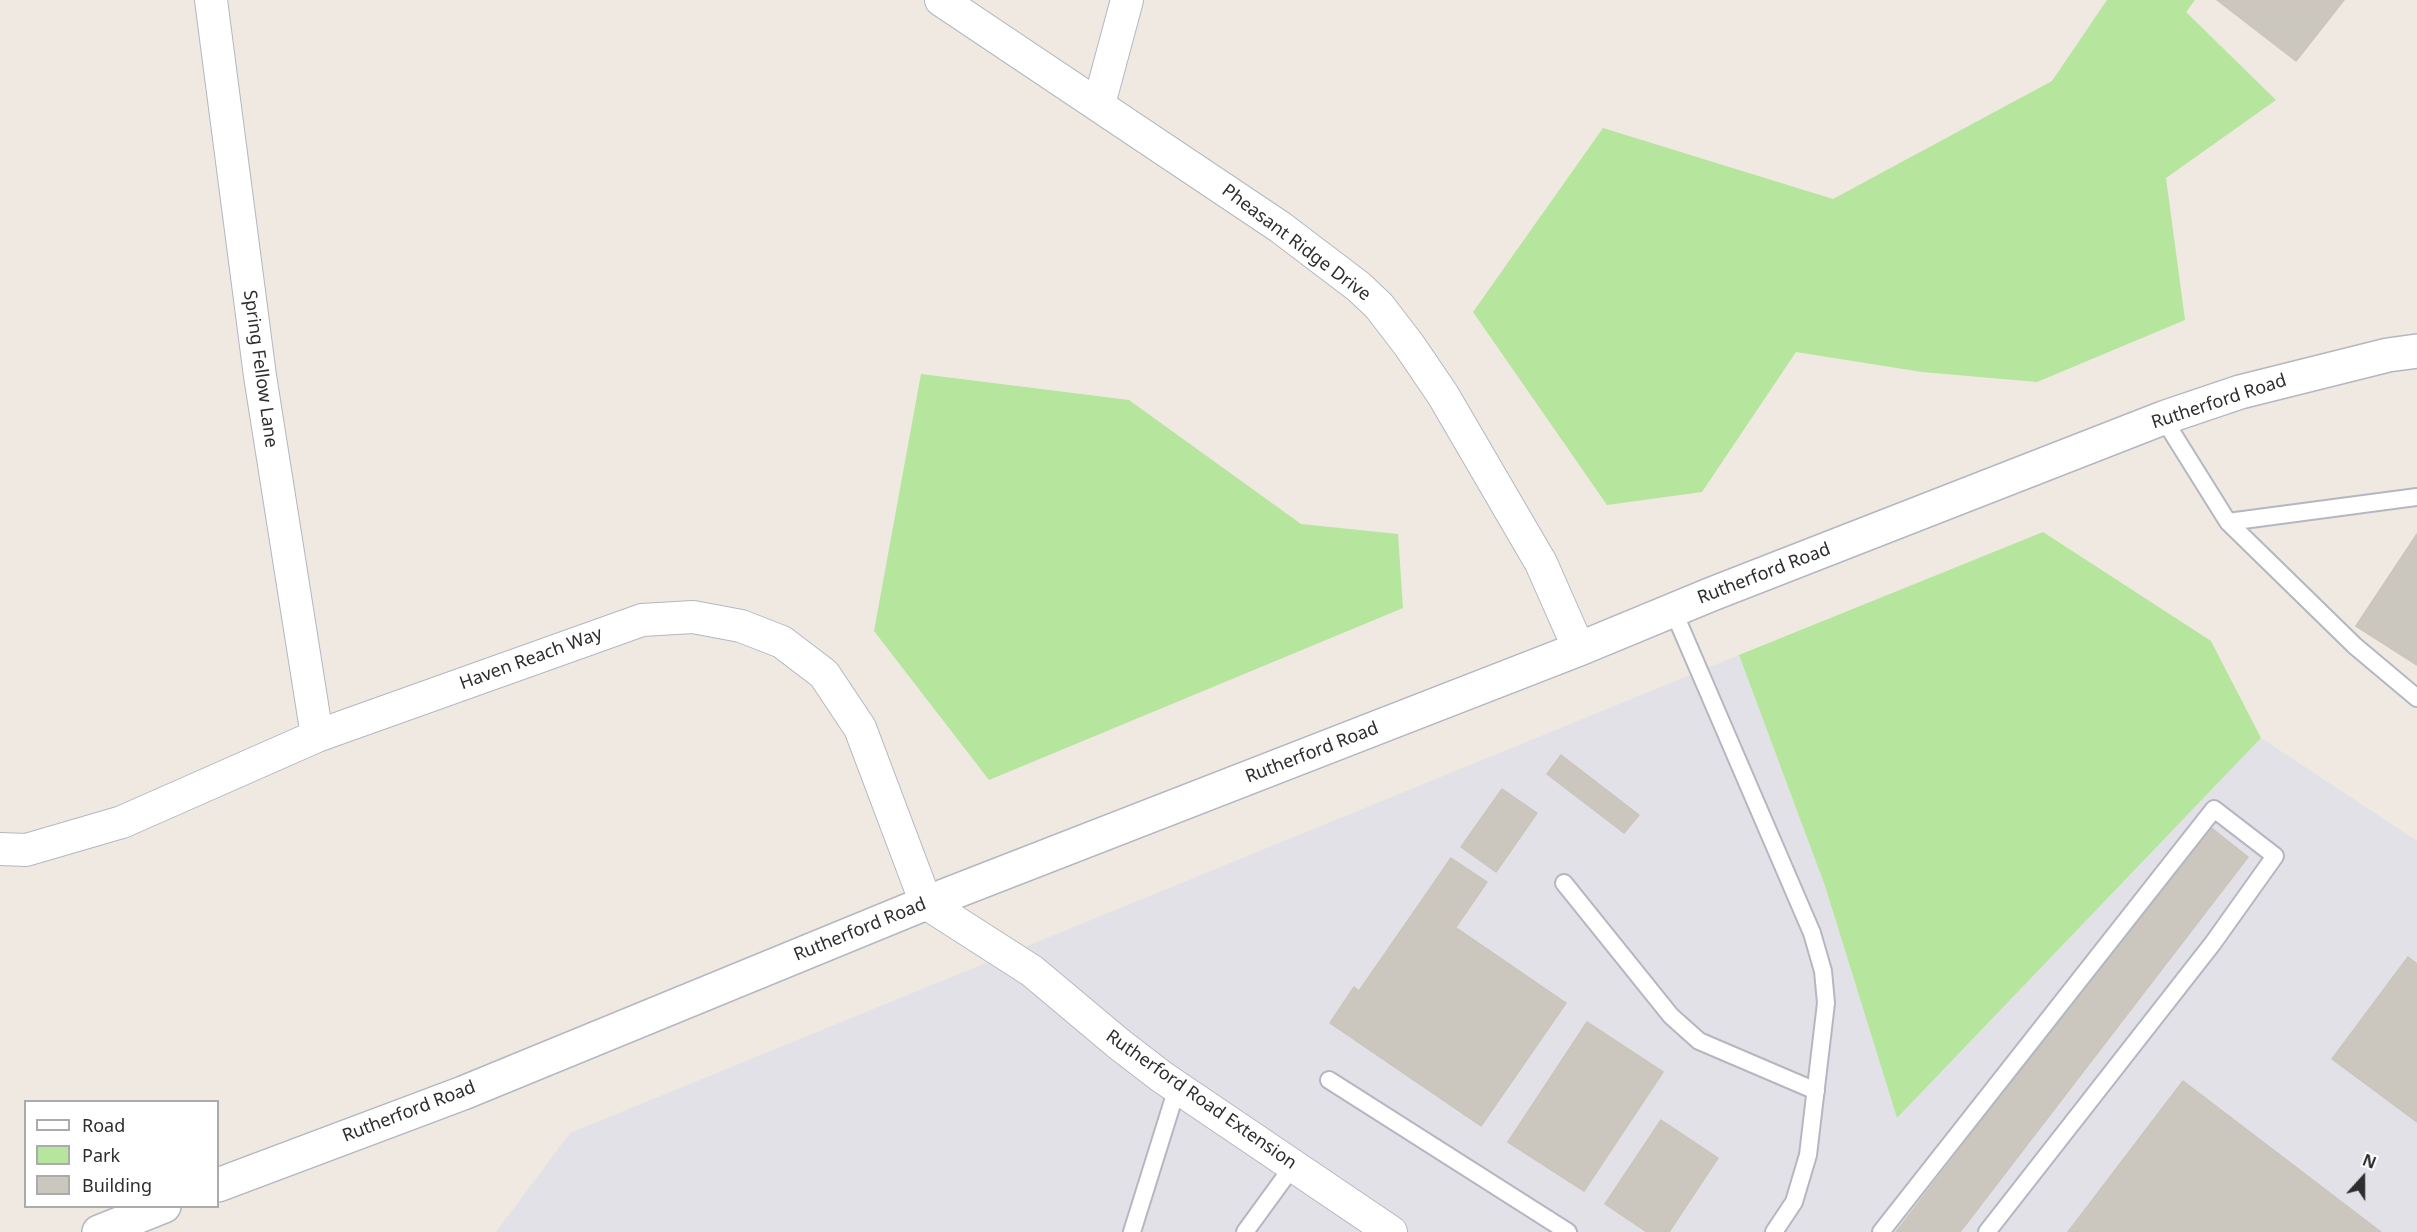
<!DOCTYPE html>
<style>
body{margin:0}
#map{position:relative;width:2417px;height:1232px;overflow:hidden;background:#efe9e1;font-family:"Noto Sans",sans-serif}
canvas{display:block}
.legend{position:absolute;left:24px;top:1100px;width:195px;height:108px;box-sizing:border-box;background:#fff;border:2px solid #ababab;margin:0;padding:8px 10px;list-style:none;font-size:18px;color:#2e2e2e}
.legend li{display:flex;align-items:center;gap:12px;height:30px}
.legend b{width:30px;border:2px solid #ababab}
.north{position:absolute;left:2333px;top:1148px;width:60px;height:60px;-webkit-text-stroke:4px #fff;paint-order:stroke;rotate:21deg;font-size:16px;font-weight:700;line-height:24px;text-align:center;color:#2e2e2e}
.north::after{content:'';display:block;margin:auto;width:21px;height:27px;background:#2e2e2e;clip-path:polygon(50% 0,100% 100%,50% 72%,0 100%)}
</style>
<div id="map">
<canvas width="2417" height="1232"></canvas>
<ul class="legend">
<li><b style="height:8px;background:#fff"></b>Road</li>
<li><b style="height:16px;background:#b6e59e"></b>Park</li>
<li><b style="height:16px;background:#cbc7bf"></b>Building</li>
</ul>
<div class="north">N</div>
</div>
<script>
const g = document.querySelector('canvas').getContext('2d');
g.lineJoin = 'round';
function paint(path, color) { g.fillStyle = color; g.fill(path, 'evenodd'); }
const toPath = rows => new Path2D(rows.map(r => 'M' + r).join(''));
function strokePath(path, color, width, dash) { g.strokeStyle = color; g.lineWidth = width; g.lineCap = dash ? 'butt' : 'round'; g.setLineDash(dash || []); g.stroke(path); }
function label(font, color, halo, rows, align = 'center') {
  g.font = font + ' "Noto Sans",sans-serif'; g.lineWidth = 4.5; g.setLineDash([]); g.textBaseline = 'middle'; g.strokeStyle = halo; g.fillStyle = color; for (const [text, x, y, turn = 0] of rows) {
    g.save(); g.translate(x, y); g.rotate((+turn || 0) * Math.PI / 180); g.textAlign = isNaN(turn) ? turn : align; if (halo) g.strokeText(text, 0, 0); g.fillText(text, 0, 0); g.restore();
  }
}
paint(toPath([
 [1739,655,1825,886,1897,1118,2261,738,2417,841,2417,1232,496,1232,570,1133]
]), '#e3e1e8');
paint(toPath([
 [2107,0,2195,0,2186,12,2276,100,2166,178,2185,320,2037,382,1922,372,1796,352,1702,492,1607,505,1473,312,1603,128,1833,199,2052,81],
 [921,374,1129,400,1301,524,1398,534,1403,608,989,780,874,631],
 [2043,532,2211,641,2261,738,1897,1118,1825,886,1739,655]
]), '#b6e59e');
const building = toPath([
 [2217,0,2344,0,2296,61,2217,0],
 [2417,534,2417,665,2356,626,2417,534],
 [1561,755,1639,815,1624,833,1547,774,1561,755],
 [1502,789,1537,813,1496,872,1461,847,1502,789],
 [2209,826,2248,857,1960,1232,1896,1232,2209,826],
 [1451,858,1487,882,1456,927,1420,903,1451,858],
 [1420,903,1566,1003,1481,1126,1330,1023,1354,987,1359,991,1420,903],
 [2408,957,2417,964,2417,1122,2332,1059,2408,957],
 [1587,1022,1663,1072,1584,1191,1508,1142,1587,1022],
 [2183,1081,2381,1232,2068,1232,2183,1081],
 [1661,1120,1718,1158,1669,1232,1647,1232,1605,1204,1661,1120]
]);
paint(building, '#cbc7bf');
strokePath(building, '#cbc5ba', 1.5);
const lane = toPath([
 [2163,418,2228,522,2355,646,2417,698],
 [2228,522,2417,497],
 [1673,610,1812,933,1823,971,1826,1003,1808,1155,1794,1202,1774,1232],
 [1564,883,1671,1016,1699,1041,1816,1091],
 [1329,1080,1568,1232],
 [1132,1232,1177,1088],
 [1245,1232,1293,1166],
 [1881,1232,2214,809,2275,856,2213,943,1987,1232]
]);
const street = toPath([
 [211,0,260,376,317,736],
 [941,0,1280,227,1359,287,1379,306,1409,345,1443,395,1541,563,1579,649],
 [1099,104,1127,0],
 [0,849,26,850,122,822,317,736,642,620,693,617,741,626,782,642,824,674,860,728,926,903,1032,971,1119,1044,1162,1077,1391,1232]
]);
const secondary = toPath([
 [218,1185,463,1093,926,903,1579,649,1712,594,2163,418,2240,392,2388,355,2417,351],
 [99,1232,164,1206]
]);
strokePath(lane, '#b4b7c1', 20);
strokePath(street, '#b4b7c1', 34);
strokePath(secondary, '#b4b7c1', 36);
strokePath(lane, '#fff', 16);
strokePath(street, '#fff', 32);
strokePath(secondary, '#fff', 33);
label('18px', '#2e2e2e', '#fff', [
 ["Pheasant Ridge Drive",1296,243,37],
 ["Spring Fellow Lane",260,369,82],
 ["Rutherford Road",2219,402,-18],
 ["Rutherford Road",1764,574,-21],
 ["Haven Reach Way",531,659,-20],
 ["Rutherford Road",1312,753,-21],
 ["Rutherford Road",860,930,-22],
 ["Rutherford Road Extension",1201,1100,35],
 ["Rutherford Road",409,1112,-21]
]);
</script>
